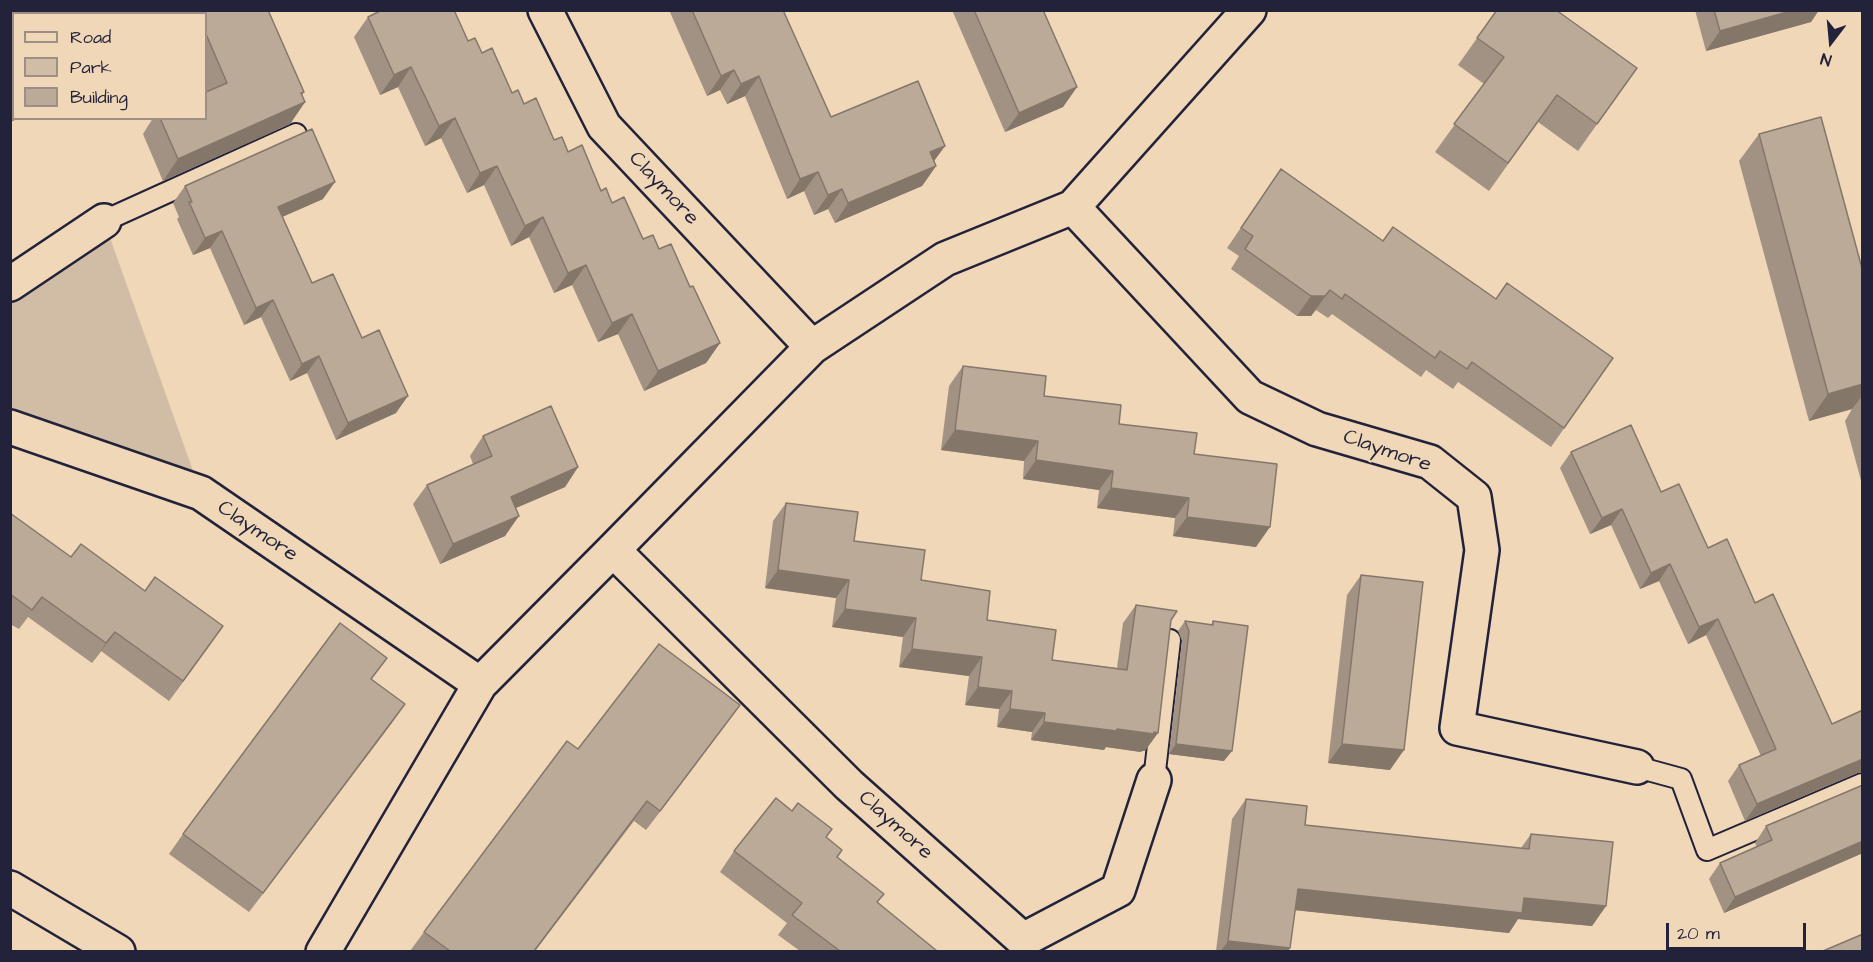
<!DOCTYPE html>
<style>
body{margin:0}
#map{position:relative;width:1873px;height:962px;overflow:hidden;background:#efd7b7;font-family:"Architects Daughter",sans-serif}
canvas{display:block}
.frame{position:absolute;inset:0;border:12px solid #22223b;pointer-events:none}
.legend{position:absolute;left:12px;top:12px;width:195px;height:108px;box-sizing:border-box;background:#efd7b7;border:2px solid #9d8f85;margin:0;padding:8px 10px;list-style:none;font-size:18px;color:#22223b}
.legend li{display:flex;align-items:center;gap:12px;height:30px}
.legend b{width:30px;border:2px solid #9d8f85}
.north{position:absolute;left:1801px;top:12px;width:60px;height:60px;-webkit-text-stroke:4px #efd7b7;paint-order:stroke;rotate:196deg;font-size:16px;font-weight:700;line-height:24px;text-align:center;color:#22223b}
.north::after{content:'';display:block;margin:auto;width:21px;height:27px;background:#22223b;clip-path:polygon(50% 0,100% 100%,50% 72%,0 100%)}
.scale{position:absolute;left:1666px;top:923px;width:140px;height:27px;box-sizing:border-box;border:3px solid #22223b;border-top:0;padding-left:8px;font-size:18px;line-height:21px;white-space:nowrap;color:#22223b;-webkit-text-stroke:4px #efd7b7;paint-order:stroke}
</style>
<div id="map">
<canvas width="1873" height="962"></canvas>
<div class="frame"></div>
<ul class="legend">
<li><b style="height:8px;background:#efd7b7"></b>Road</li>
<li><b style="height:16px;background:#d1bda5"></b>Park</li>
<li><b style="height:16px;background:#bcaa98"></b>Building</li>
</ul>
<div class="north">N</div>
<div class="scale">20 m</div>
</div>
<script>
const g = document.querySelector('canvas').getContext('2d');
g.lineJoin = 'round';
function paint(path, color) { g.fillStyle = color; g.fill(path, 'evenodd'); }
const toPath = rows => new Path2D(rows.map(r => 'M' + r).join(''));
function strokePath(path, color, width, dash) { g.strokeStyle = color; g.lineWidth = width; g.lineCap = dash ? 'butt' : 'round'; g.setLineDash(dash || []); g.stroke(path); }
function label(font, color, halo, rows, align = 'center') {
  g.font = font + ' "Architects Daughter",sans-serif'; g.lineWidth = 4.5; g.setLineDash([]); g.textBaseline = 'middle'; g.strokeStyle = halo; g.fillStyle = color; for (const [text, x, y, turn = 0] of rows) {
    g.save(); g.translate(x, y); g.rotate((+turn || 0) * Math.PI / 180); g.textAlign = isNaN(turn) ? turn : align; if (halo) g.strokeText(text, 0, 0); g.fillText(text, 0, 0); g.restore();
  }
}
paint(toPath([
 [104,221,201,493,11,427,11,284]
]), '#d1bda5');
const lane = toPath([
 [104,221,296,134],
 [1637,767,1681,779,1707,850,1862,784],
 [1154,780,1170,640]
]);
const street = toPath([
 [545,10,604,126,812,347],
 [1073,207,1250,397,1317,429,1430,462,1474,497,1482,550,1457,728,1637,767],
 [10,284,104,221],
 [10,427,201,493,480,684],
 [613,550,849,785,1023,940,1118,890,1154,780],
 [10,888,118,952],
 [323,952,480,684,613,550,812,347,945,259,1073,207,1249,10]
]);
strokePath(lane, '#22223b', 24);
strokePath(street, '#22223b', 38);
strokePath(lane, '#efd7b7', 20);
strokePath(street, '#efd7b7', 33);
paint(toPath([
 [31,10,153,10,146,14,29,14],
 [171,10,268,10,304,92,302,95,305,102,290,124,163,181,143,134,153,118,206,118,206,14,172,14],
 [669,10,783,10,831,117,945,146,934,161,936,166,922,186,835,223,828,209,814,215,804,191,787,199,745,96,727,104,720,90,707,96],
 [952,10,1043,10,1077,87,1063,107,1005,132],
 [1497,10,1637,68,1578,151,1538,122,1489,191,1435,152,1484,84,1458,65],
 [1695,10,1819,10,1811,22,1706,51],
 [368,17,468,41,482,53,512,93,524,104,554,140,568,152,643,239,659,249,690,287,720,343,706,363,644,391,618,334,598,342,572,285,554,293,529,237,511,246,484,185,467,193,441,138,425,146,398,87,380,95,354,37],
 [1759,134,1863,272,1863,488,1845,421,1852,409,1809,421,1739,161],
 [1281,169,1383,241,1613,358,1551,447,1458,382,1453,389,1426,370,1421,377,1332,314,1328,318,1316,310,1311,316,1297,316,1231,269,1239,256,1227,248],
 [185,186,323,199,282,217,312,283,396,413,336,440,307,373,290,381,261,317,244,325,210,248,193,255,177,219,179,217,173,203],
 [963,366,1119,424,1194,454,1256,547,1173,536,1175,518,1097,508,1099,490,1023,479,1024,461,941,450,949,386],
 [483,436,578,467,565,487,516,508,505,536,440,564,413,504,427,485,473,464,470,456],
 [1571,452,1661,492,1755,603,1832,724,1857,773,1745,821,1728,781,1739,765,1761,756,1706,635,1688,644,1659,581,1640,589,1611,525,1590,534,1560,468],
 [786,503,921,580,1052,660,1117,668,1123,623,1136,605,1171,620,1145,751,1142,751,1141,752,1106,747,1104,750,1031,740,1032,732,997,727,999,709,965,705,969,676,899,667,903,637,832,627,836,598,765,588,773,521],
 [10,513,71,557,209,646,169,701,101,651,92,663,28,617,19,629,10,624],
 [1361,575,1390,770,1328,763,1347,595],
 [1185,621,1211,625,1213,621,1224,761,1169,754,1182,641,1178,631],
 [372,680,405,704,391,724,249,912,169,854,183,834],
 [726,724,646,830,634,821,535,951,410,951,424,932,578,749],
 [1863,785,1863,853,1724,913,1709,879,1720,863,1757,847,1755,843,1766,826],
 [1246,799,1305,825,1521,848,1531,834,1606,906,1592,926,1518,919,1509,933,1295,910,1290,948,1288,951,1216,951,1232,819],
 [792,811,826,837,837,857,878,903,937,951,800,951,778,935,787,923,720,872,734,851]
]), '#a29283');
paint(toPath([
 [118,10,153,10,146,14,114,14],
 [1794,10,1819,10,1811,22,1706,51,1720,31],
 [411,67,398,87,380,95,394,75],
 [734,70,720,90,707,96,721,76],
 [759,76,745,96,727,104,741,84],
 [1077,87,1063,107,1005,132,1019,113],
 [304,92,293,107,305,102,290,124,163,181,178,159],
 [14,106,14,118,20,118,10,122,10,107],
 [455,118,441,138,425,146,439,126],
 [945,146,931,165,930,152],
 [497,166,484,185,467,193,480,173],
 [936,166,922,186,835,223,848,203],
 [818,172,804,191,787,199,800,179],
 [335,182,323,199,266,224,278,207],
 [842,189,828,209,814,215,828,195],
 [543,217,529,237,511,246,525,226],
 [222,231,210,248,193,255,205,238],
 [586,265,572,285,554,293,568,273],
 [1330,290,1311,316,1297,316,1311,296],
 [273,300,261,317,244,325,256,308],
 [632,314,618,334,598,342,612,323],
 [720,343,706,363,644,391,658,371],
 [319,356,307,373,290,381,302,364],
 [1863,384,1863,395,1852,409,1809,421,1828,394],
 [408,396,396,413,336,440,348,423],
 [955,430,1038,441,1024,461,941,450],
 [1036,460,1113,471,1099,490,1023,479],
 [578,467,565,487,497,516,511,497],
 [1111,488,1189,498,1175,518,1097,508],
 [1622,509,1611,525,1590,534,1602,518],
 [519,516,505,536,440,564,453,544],
 [1187,517,1270,527,1256,547,1173,536],
 [1670,564,1659,581,1640,589,1651,573],
 [778,570,849,580,836,598,765,588],
 [845,609,916,618,903,637,832,627],
 [1718,619,1706,635,1688,644,1699,627],
 [223,626,209,646,169,701,183,681],
 [115,632,101,651,92,663,106,643],
 [912,649,982,657,969,676,899,667],
 [978,687,1012,691,999,709,965,705],
 [405,704,391,724,249,912,263,893],
 [740,705,726,724,646,830,660,811],
 [1010,709,1045,713,1032,732,997,727],
 [1044,722,1117,729,1158,733,1145,751,1142,751,1141,752,1106,747,1104,750,1031,740],
 [1176,744,1232,751,1224,761,1169,754],
 [1342,744,1404,750,1390,770,1328,763],
 [1863,759,1863,773,1857,773,1745,821,1757,804],
 [647,801,535,951,534,951],
 [1863,841,1863,853,1724,913,1735,897],
 [1298,889,1524,898,1606,906,1592,926,1518,919,1509,933,1284,909],
 [1228,941,1290,948,1288,951,1221,951]
]), '#84776a');
const building = toPath([
 [34,10,118,10,115,12,116,14,36,14,34,10],
 [195,10,268,10,304,92,301,93,305,102,178,159,160,118,206,118,206,92,227,83,206,34,206,14,196,14,195,10],
 [382,10,454,10,468,41,475,38,482,53,492,48,512,93,518,90,524,104,536,98,554,140,562,137,568,152,582,145,601,191,606,188,612,203,624,197,643,239,653,235,659,249,671,244,690,287,693,286,720,343,658,371,632,314,612,323,586,265,568,273,543,217,525,226,497,166,480,173,455,118,439,126,411,67,394,75,368,17,382,10],
 [692,10,783,10,831,117,918,81,945,146,930,152,936,166,848,203,842,189,828,195,818,172,800,179,759,76,741,84,734,70,721,76,692,10],
 [974,10,1043,10,1077,87,1019,113,974,10],
 [1497,10,1556,10,1637,68,1597,124,1557,95,1508,163,1454,124,1504,57,1477,38,1497,10],
 [1714,10,1794,10,1720,31,1714,10],
 [14,37,14,106,10,107,10,39,14,37],
 [1821,117,1863,272,1863,384,1828,394,1759,134,1821,117],
 [312,129,335,182,278,207,312,283,333,274,362,338,379,330,408,396,348,423,319,356,302,364,273,300,256,308,222,231,205,238,189,202,192,202,185,186,312,129],
 [1281,169,1383,241,1393,227,1496,299,1507,283,1613,358,1564,428,1472,362,1467,369,1440,351,1435,358,1345,294,1342,299,1330,290,1325,296,1311,296,1245,249,1253,236,1241,228,1281,169],
 [963,366,1046,376,1044,396,1121,405,1119,424,1197,433,1194,454,1277,464,1270,527,1187,517,1189,498,1111,488,1113,471,1036,460,1038,441,955,430,963,366],
 [551,406,578,467,511,497,519,516,453,544,427,485,492,456,483,436,551,406],
 [1631,425,1661,492,1679,484,1708,548,1727,539,1755,603,1773,594,1832,724,1863,710,1863,759,1757,804,1739,765,1776,749,1718,619,1699,627,1670,564,1651,573,1622,509,1602,518,1571,452,1631,425],
 [786,503,858,512,854,541,925,550,921,580,990,591,987,620,1056,630,1052,660,1127,670,1136,605,1177,611,1171,620,1158,733,1154,732,1154,734,1117,729,1117,731,1044,722,1045,713,1010,709,1012,691,978,687,982,657,912,649,916,618,845,609,849,580,778,570,786,503],
 [10,513,71,557,81,544,145,591,155,577,223,626,183,681,115,632,106,643,42,597,32,610,10,594,10,513],
 [1361,575,1423,582,1404,750,1342,744,1361,575],
 [1185,621,1213,625,1213,621,1248,626,1232,751,1176,744,1189,631,1185,621],
 [340,623,387,658,371,679,405,704,263,893,183,834,340,623],
 [659,644,740,705,660,811,647,801,534,951,450,951,424,932,567,741,578,749,659,644],
 [1863,785,1863,841,1735,897,1720,863,1772,840,1766,826,1863,785],
 [776,798,792,811,798,803,832,829,826,837,842,850,837,857,884,894,877,902,937,951,840,951,792,915,802,903,734,851,776,798],
 [1246,799,1307,806,1305,825,1529,849,1531,834,1613,842,1606,906,1524,898,1522,913,1298,889,1290,948,1228,941,1246,799],
 [1863,934,1863,951,1823,951,1863,934],
 [1795,948,1796,951,1788,951,1795,948]
]);
paint(building, '#bcaa98');
strokePath(building, '#84776a', 1.5);
label('21px', '#22223b', '#efd7b7', [
 ["Claymore",663,189,47],
 ["Claymore",1387,452,19],
 ["Claymore",257,532,34],
 ["Claymore",895,826,42]
]);
</script>
